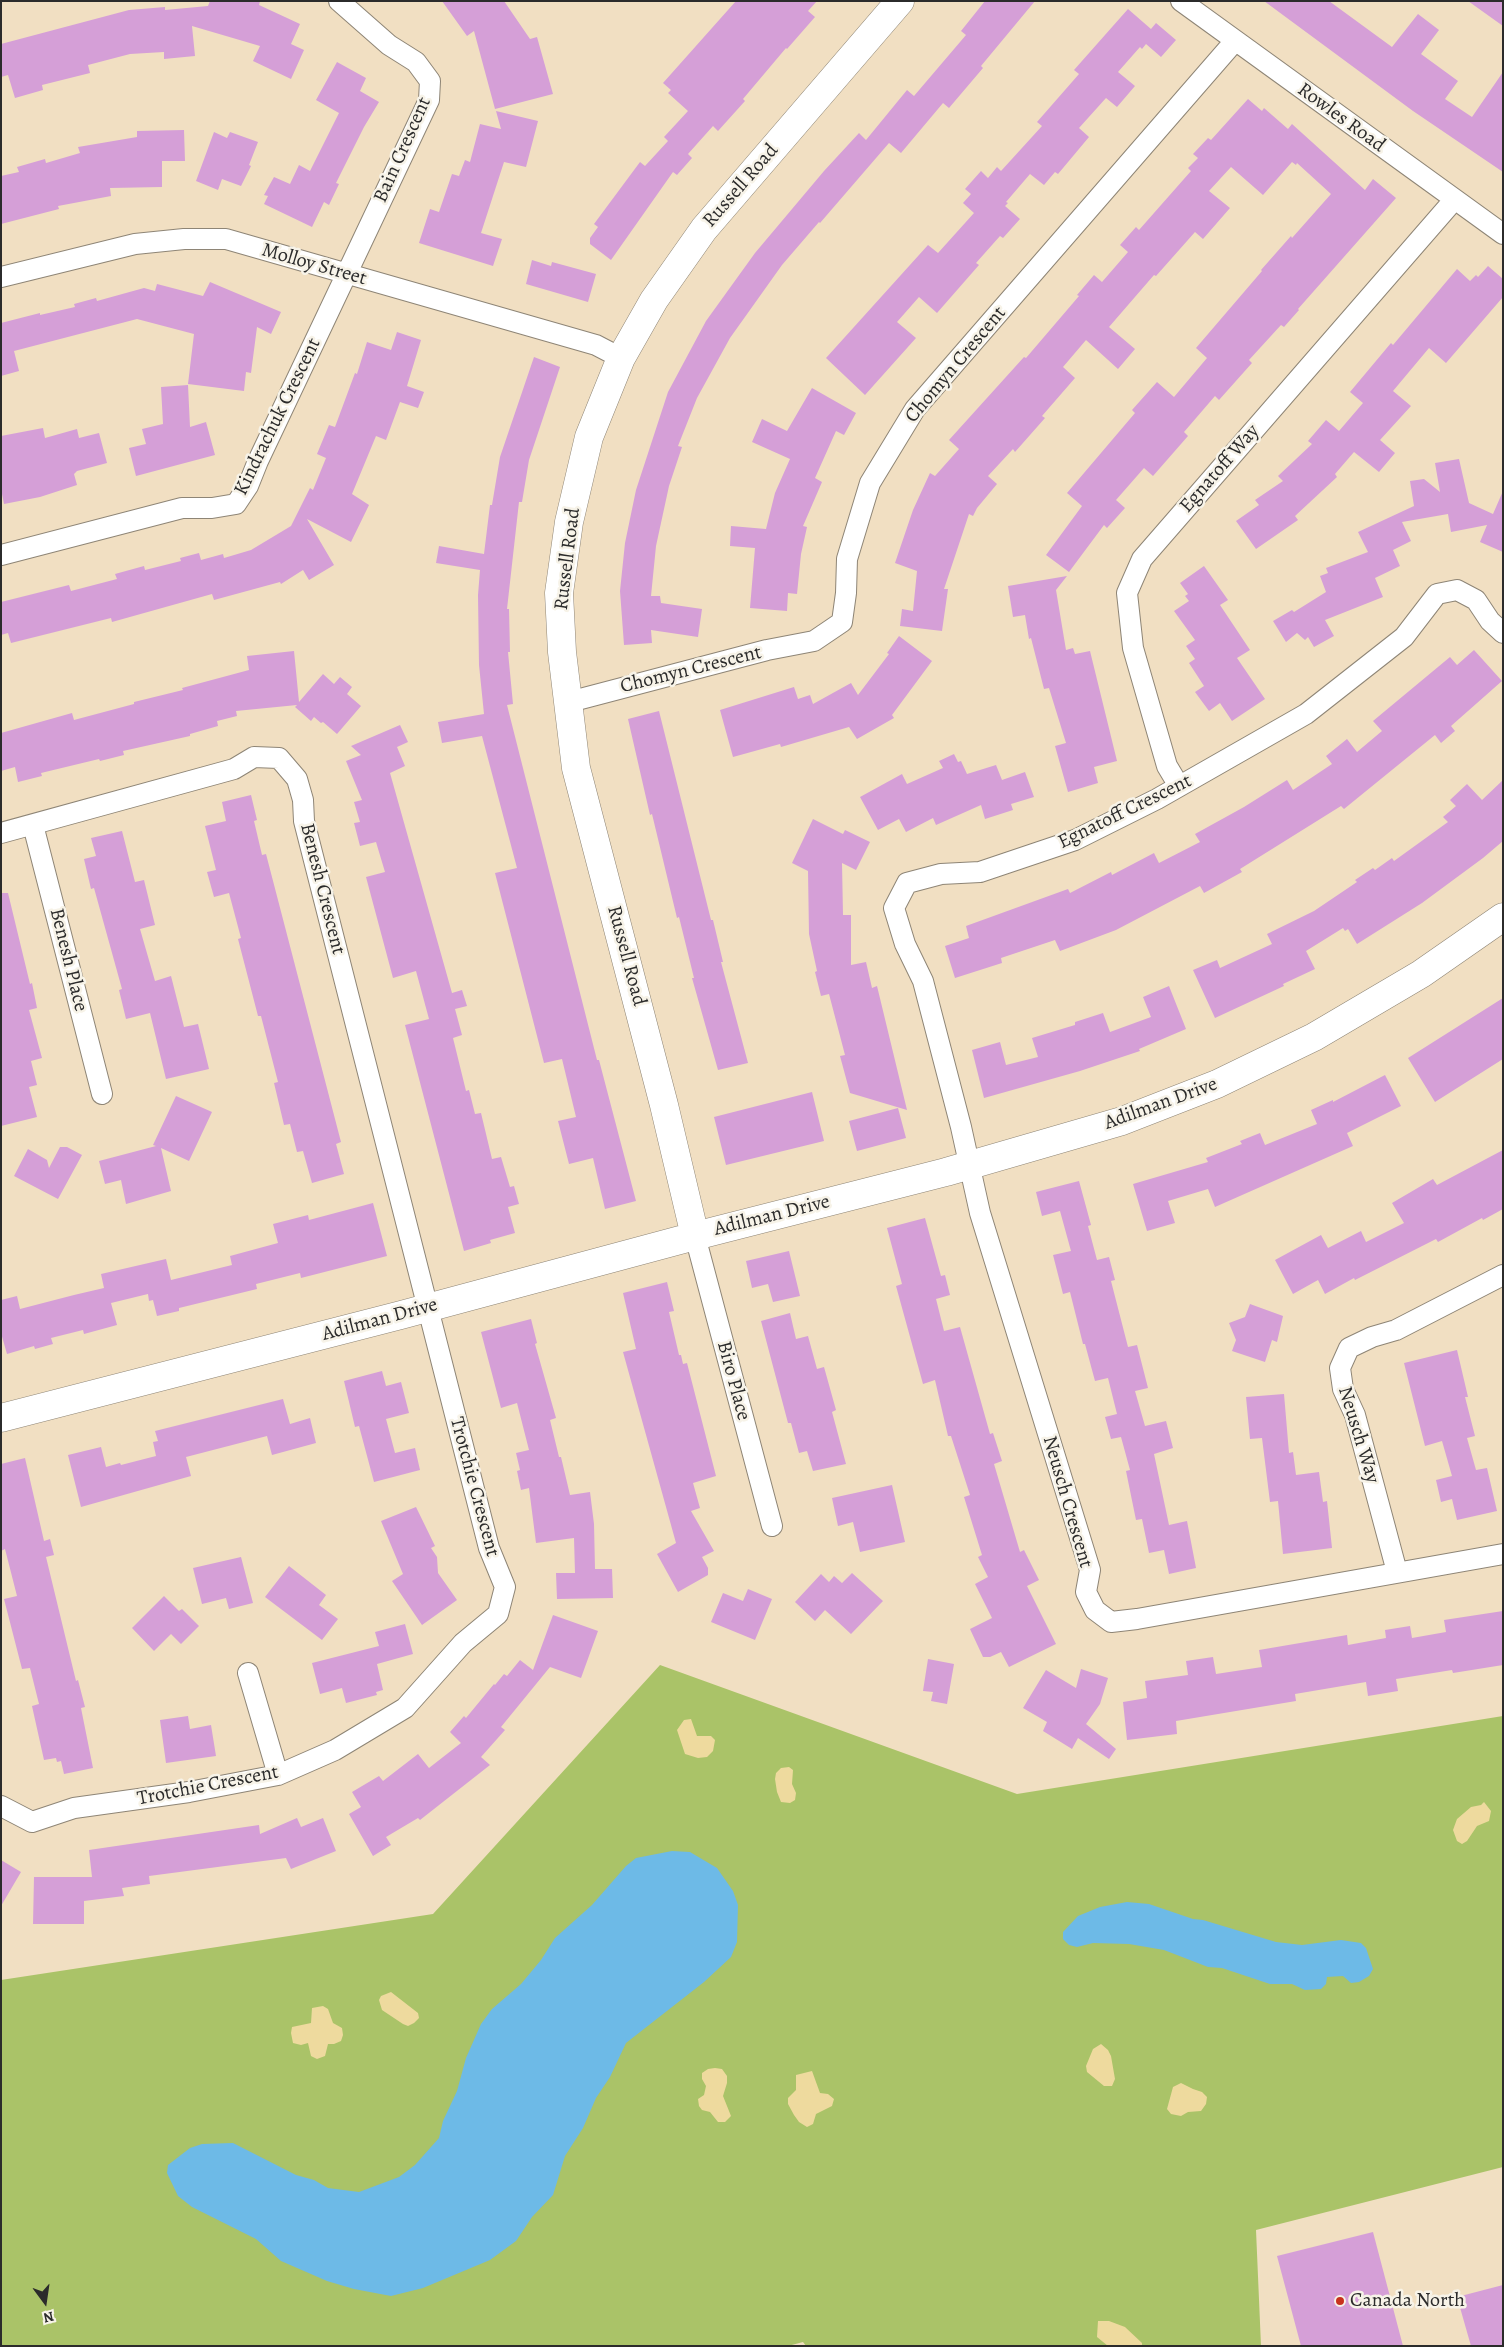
<!DOCTYPE html>
<style>
body{margin:0}
#map{position:relative;width:1504px;height:2347px;overflow:hidden;background:#f1dfc2;font-family:Alegreya,serif}
canvas{display:block}
.frame{position:absolute;inset:0;border:2px solid #2b2b2b;pointer-events:none}
.north{position:absolute;left:20px;top:2277px;width:50px;height:50px;-webkit-text-stroke:4px #f7f3e8;paint-order:stroke;rotate:166deg;font-size:14px;font-weight:700;line-height:20px;text-align:center;color:#2b2b2b}
.north::after{content:'';display:block;margin:auto;width:18px;height:22px;background:#2b2b2b;clip-path:polygon(50% 0,100% 100%,50% 72%,0 100%)}
</style>
<div id="map">
<canvas width="1504" height="2347"></canvas>
<div class="frame"></div>
<div class="north">N</div>
</div>
<script>
const g = document.querySelector('canvas').getContext('2d');
g.lineJoin = 'round';
function paint(path, color) { g.fillStyle = color; g.fill(path, 'evenodd'); }
const toPath = rows => new Path2D(rows.map(r => 'M' + r).join(''));
function strokePath(path, color, width, dash) { g.strokeStyle = color; g.lineWidth = width; g.lineCap = dash ? 'butt' : 'round'; g.setLineDash(dash || []); g.stroke(path); }
function label(font, color, halo, rows, align = 'center') {
  g.font = font + ' Alegreya,serif'; g.lineWidth = 5; g.setLineDash([]); g.textBaseline = 'middle'; g.strokeStyle = halo; g.fillStyle = color; for (const [text, x, y, turn = 0] of rows) {
    g.save(); g.translate(x, y); g.rotate((+turn || 0) * Math.PI / 180); g.textAlign = isNaN(turn) ? turn : align; if (halo) g.strokeText(text, 0, 0); g.fillText(text, 0, 0); g.restore();
  }
}
paint(toPath([
 [660,1665,1017,1794,1503,1716,1503,2167,1256,2230,1261,2346,806,2346,803,2342,788,2346,1,2346,1,1980,433,1914]
]), '#aac368');
paint(toPath([
 [691,1719,697,1736,711,1736,715,1740,713,1751,707,1757,698,1758,685,1754,677,1730,684,1720],
 [789,1767,793,1770,792,1784,796,1793,795,1800,790,1803,781,1802,777,1792,775,1779,776,1773,781,1768],
 [1484,1802,1491,1811,1489,1821,1477,1826,1467,1841,1462,1844,1457,1841,1453,1830,1457,1819,1471,1807,1481,1805],
 [391,1992,418,2013,419,2018,414,2023,408,2026,403,2024,382,2010,379,2000,381,1996],
 [323,2006,328,2009,333,2023,342,2028,343,2035,341,2041,334,2044,328,2044,325,2056,317,2059,311,2056,308,2043,301,2045,293,2043,291,2033,292,2027,311,2023,312,2008],
 [1101,2044,1108,2050,1111,2056,1115,2079,1112,2086,1104,2086,1087,2072,1086,2066,1093,2049],
 [715,2068,722,2069,727,2076,727,2083,723,2096,731,2116,725,2122,718,2122,710,2112,702,2110,699,2106,698,2099,704,2095,706,2086,702,2079,702,2073,708,2069],
 [812,2071,820,2093,828,2094,834,2099,832,2106,816,2114,813,2124,807,2127,799,2122,794,2115,788,2104,788,2098,796,2090,796,2075],
 [1181,2083,1193,2089,1202,2092,1207,2097,1206,2104,1201,2111,1188,2112,1181,2116,1171,2114,1167,2109,1173,2087],
 [1098,2321,1109,2321,1125,2327,1142,2343,1142,2346,1108,2346,1097,2337]
]), '#eeda9e');
paint(toPath([
 [672,1851,690,1852,717,1868,733,1891,738,1905,737,1942,731,1957,704,1982,626,2043,610,2077,596,2098,583,2128,565,2156,553,2195,532,2217,516,2241,490,2260,423,2288,391,2296,354,2289,327,2281,281,2261,256,2239,192,2207,178,2196,167,2173,168,2165,190,2148,202,2144,233,2143,296,2175,314,2180,328,2188,359,2192,399,2177,415,2165,439,2138,443,2121,457,2091,466,2058,481,2024,492,2009,521,1984,541,1960,555,1938,592,1905,626,1866,636,1858],
 [1127,1902,1149,1904,1193,1919,1203,1920,1276,1942,1302,1945,1341,1940,1361,1943,1366,1948,1373,1969,1369,1976,1359,1982,1351,1983,1343,1976,1327,1977,1326,1984,1321,1989,1305,1990,1292,1984,1270,1984,1222,1968,1208,1967,1164,1950,1129,1944,1093,1943,1077,1947,1069,1945,1063,1939,1063,1932,1078,1916,1100,1907]
]), '#6dbae7');
paint(toPath([
 [210,1,260,1,259,5,300,24,291,44,304,50,291,79,253,61,260,46,192,26,195,56,164,59,164,52,130,54,88,65,90,73,42,85,43,90,15,98,8,75,1,77,1,44,129,10,165,7,165,10,208,6],
 [442,1,504,1,530,39,537,37,553,94,495,109,474,31,467,36],
 [736,1,817,1,808,11,815,17,787,49,786,48,743,99,745,101,718,131,713,126,688,154,692,158,677,175,673,172,611,260,590,244,590,238,598,227,594,224,640,162,645,166,668,141,664,137,688,111,668,93,671,90,663,83],
 [985,1,1035,1,981,66,983,68,949,108,943,103,901,153,889,143,820,223,819,222,782,265,730,338,697,398,678,446,682,447,669,486,656,546,651,596,660,596,661,603,702,609,698,637,651,630,652,643,624,645,620,591,625,543,636,490,668,392,706,321,755,253,824,171,859,133,866,140,907,90,914,96,966,35,961,31],
 [1264,1,1329,1,1392,47,1418,14,1439,30,1421,54,1458,81,1445,99,1472,117,1503,72,1503,172,1413,111],
 [1468,1,1503,1,1503,26],
 [1128,9,1151,29,1156,23,1176,40,1161,57,1146,44,1142,49,1140,47,1118,72,1135,86,1117,107,1106,98,1079,128,1089,137,1058,174,1055,172,1044,185,1030,174,1006,202,1008,203,1005,206,1020,219,1003,238,1000,236,976,263,979,265,937,313,919,297,897,322,916,338,865,395,826,358,928,245,938,253,974,213,963,203,971,194,965,189,981,171,988,178,997,167,1001,171,1042,126,1037,122,1079,74,1074,70],
 [337,62,366,78,360,91,379,102,364,127,336,183,339,184,329,205,324,202,312,227,264,204,268,196,264,195,274,177,290,184,299,165,310,171,339,113,316,100],
 [1248,99,1262,111,1264,108,1288,129,1292,124,1365,190,1373,179,1396,198,1298,309,1299,310,1284,327,1281,325,1249,360,1252,363,1219,400,1215,396,1184,432,1188,436,1153,476,1144,468,1116,500,1125,508,1107,528,1104,525,1069,572,1046,555,1082,506,1067,493,1135,413,1132,410,1157,382,1174,397,1207,358,1196,348,1262,271,1261,270,1291,236,1292,238,1331,194,1297,163,1296,165,1292,162,1263,195,1231,167,1209,191,1230,208,1203,239,1195,232,1156,276,1154,275,1109,327,1135,349,1118,369,1086,340,1063,367,1075,378,1042,416,1045,418,1015,452,1013,449,988,476,997,484,977,508,973,516,969,514,944,589,948,589,942,631,900,626,902,609,913,611,917,571,895,563,913,510,930,473,935,476,959,449,949,440,1024,357,1026,358,1079,296,1077,295,1094,275,1102,282,1128,252,1120,245,1136,227,1139,230,1191,171,1188,168,1198,158,1193,154,1208,138,1211,140],
 [496,111,538,121,526,167,504,162,481,233,502,239,493,266,419,243,430,209,439,212,452,174,459,176,465,160,470,162,480,124,501,129],
 [184,130,185,161,162,161,162,187,110,188,111,196,58,206,59,209,1,224,1,176,19,172,17,167,45,159,46,163,80,153,78,147,137,137,137,131],
 [214,132,227,138,230,132,258,142,249,165,251,166,241,186,222,179,218,190,196,181],
 [532,260,551,266,552,262,596,274,588,302,526,284],
 [1488,266,1503,279,1503,297,1446,363,1429,348,1393,391,1411,406,1380,440,1395,453,1379,472,1354,452,1335,474,1337,477,1295,516,1298,520,1256,549,1236,521,1259,505,1255,500,1283,481,1278,476,1312,444,1308,441,1326,420,1339,431,1363,403,1350,392,1391,343,1393,345,1457,269,1470,281,1476,275,1478,277],
 [210,282,281,312,271,334,257,327,251,373,246,372,244,391,188,384,194,334,137,319,14,351,19,371,1,376,1,323,40,313,40,315,75,307,74,304,96,298,97,301,144,288,155,291,157,284,203,296],
 [397,332,421,340,407,386,424,392,418,408,400,402,386,440,376,436,352,494,369,505,351,542,307,519,334,565,309,580,303,570,281,584,280,582,214,600,212,594,112,622,111,618,11,643,8,633,1,635,1,602,69,585,71,591,117,579,115,574,144,566,145,570,181,561,180,558,199,553,201,560,223,554,224,558,251,550,291,526,310,488,313,490,326,458,317,454,329,425,335,427,355,373,357,374,367,342,391,350],
 [534,357,560,367,529,460,522,502,519,502,507,609,509,609,510,652,508,652,513,704,507,705,597,1060,599,1060,636,1201,605,1209,593,1158,569,1164,558,1121,576,1117,562,1059,544,1063,495,873,517,868,482,736,442,743,438,722,484,714,479,665,478,595,480,570,436,563,439,546,484,554,490,505,492,505,500,457],
 [188,385,190,427,206,422,215,455,136,476,129,448,146,444,142,429,163,424,161,387],
 [812,388,856,413,844,435,836,431,815,478,822,482,803,526,807,527,801,554,797,594,788,593,787,611,750,608,755,548,730,546,731,526,766,529,775,493,790,459,752,442,762,419,787,431],
 [43,428,45,438,77,429,79,438,99,433,107,463,77,471,74,474,77,485,40,497,4,504,1,489,1,436],
 [1459,459,1469,503,1493,514,1503,491,1503,552,1480,542,1487,525,1451,532,1448,514,1402,522,1411,541,1393,550,1400,566,1375,578,1383,597,1325,620,1334,636,1314,647,1308,637,1305,640,1297,633,1286,642,1273,621,1292,610,1294,612,1326,592,1320,576,1328,573,1326,568,1368,552,1358,532,1414,506,1410,481,1424,479,1440,492,1435,463],
 [1204,566,1228,600,1220,605,1250,650,1237,658,1265,699,1232,721,1220,703,1209,711,1195,692,1204,686,1189,663,1195,659,1186,646,1195,640,1174,611,1189,601,1185,596,1188,594,1180,583],
 [1067,576,1056,590,1066,650,1073,648,1075,654,1090,651,1117,761,1094,767,1098,783,1068,792,1055,746,1066,743,1049,688,1044,689,1031,638,1029,639,1025,615,1013,617,1008,586],
 [899,636,932,661,892,715,894,718,857,739,849,727,781,747,780,744,733,757,720,710,794,687,798,699,810,695,813,704,851,683,858,695,889,654,887,653],
 [1474,650,1502,681,1451,726,1455,731,1441,743,1435,735,1344,809,1341,806,1240,869,1242,872,1204,893,1200,886,1116,930,1060,951,1055,940,1001,958,1002,963,955,978,945,946,969,938,966,926,1068,889,1070,893,1111,872,1112,875,1154,853,1159,863,1200,842,1195,834,1244,807,1287,780,1293,790,1332,764,1326,756,1347,739,1357,752,1382,731,1373,721,1450,657,1457,665],
 [294,651,299,702,323,674,334,684,340,677,352,687,347,694,361,706,337,734,323,722,321,723,314,717,311,721,295,707,297,705,236,711,237,716,217,721,218,726,190,734,190,736,123,751,124,755,100,761,99,759,41,773,42,776,18,782,15,767,1,771,1,733,72,713,74,720,134,704,134,702,183,690,182,688,249,670,247,656],
 [659,711,711,920,713,920,723,962,721,962,748,1063,718,1070,692,978,694,978,679,917,677,918,652,814,650,815,628,719],
 [400,725,408,742,397,747,405,766,390,773,452,993,462,990,467,1006,455,1009,462,1035,453,1038,466,1091,469,1090,475,1114,481,1113,492,1159,501,1157,510,1187,514,1186,519,1204,508,1207,515,1233,490,1240,491,1243,464,1251,405,1025,429,1019,416,971,393,978,366,877,385,872,376,842,360,846,354,823,360,822,354,802,362,800,346,761,361,755,351,746],
 [954,754,958,762,961,761,967,774,996,765,1002,780,1025,772,1034,797,1011,804,1013,810,985,819,981,805,936,825,933,818,906,832,899,819,878,830,860,797,902,774,907,784,943,768,939,761],
 [1503,780,1503,841,1483,858,1422,903,1357,944,1348,929,1345,931,1343,928,1306,951,1315,969,1283,984,1284,986,1215,1018,1193,970,1217,960,1220,968,1272,944,1267,934,1314,911,1357,882,1355,880,1373,868,1375,870,1392,858,1394,861,1448,822,1443,817,1456,806,1450,800,1467,784,1482,800],
 [251,795,257,820,254,821,262,855,266,854,341,1142,336,1144,344,1174,312,1183,303,1151,297,1152,290,1124,284,1125,274,1083,278,1082,261,1016,258,1016,238,939,241,938,229,893,214,897,207,872,216,870,205,826,226,821,222,802],
 [813,819,843,834,845,830,870,842,856,870,842,863,843,915,851,915,851,965,866,962,872,988,877,986,907,1110,850,1093,840,1056,845,1055,829,994,821,996,815,972,817,971,809,934,808,871,792,863],
 [122,831,135,882,144,880,155,925,140,929,155,981,171,976,184,1027,198,1024,209,1069,166,1079,150,1013,126,1019,119,990,122,989,94,888,91,889,84,859,96,856,91,838],
 [1,893,8,893,30,984,32,983,37,1008,29,1010,42,1058,31,1061,37,1085,29,1087,37,1117,1,1126],
 [1169,986,1186,1029,1139,1049,1140,1051,1080,1071,984,1098,972,1050,1000,1042,1006,1065,1038,1057,1032,1038,1075,1025,1075,1022,1103,1013,1110,1032,1151,1017,1143,997],
 [1503,998,1503,1059,1435,1102,1408,1058],
 [1385,1075,1401,1106,1347,1133,1353,1146,1215,1207,1208,1189,1168,1201,1175,1223,1147,1231,1133,1184,1208,1162,1206,1158,1242,1144,1240,1141,1260,1133,1265,1145,1317,1124,1311,1110,1333,1100,1333,1102],
 [812,1092,824,1141,726,1165,714,1117],
 [176,1096,212,1112,189,1161,161,1148,171,1191,126,1204,121,1180,105,1184,99,1161,156,1146,153,1145],
 [898,1108,906,1138,857,1151,849,1121],
 [60,1147,67,1147,82,1155,58,1199,14,1176,28,1149,47,1160,49,1168],
 [1503,1150,1503,1209,1483,1220,1482,1218,1438,1242,1436,1239,1355,1280,1354,1278,1325,1294,1318,1280,1293,1294,1275,1260,1321,1235,1328,1248,1361,1231,1366,1242,1404,1223,1392,1203,1433,1179,1437,1185],
 [1079,1181,1091,1225,1088,1226,1097,1260,1109,1257,1115,1280,1111,1281,1128,1347,1137,1345,1148,1388,1135,1391,1145,1426,1166,1421,1173,1448,1154,1454,1169,1525,1187,1521,1196,1568,1169,1574,1164,1550,1149,1553,1142,1519,1136,1520,1126,1471,1130,1470,1121,1437,1111,1439,1105,1417,1117,1414,1108,1378,1095,1381,1085,1344,1083,1344,1070,1292,1063,1294,1053,1255,1071,1251,1060,1211,1042,1216,1036,1192],
 [373,1203,387,1256,301,1278,300,1273,256,1284,257,1289,179,1308,179,1311,157,1316,153,1300,149,1301,148,1294,111,1303,117,1325,84,1334,83,1330,51,1338,53,1344,35,1349,34,1346,7,1354,1,1333,1,1300,17,1296,20,1309,74,1295,104,1288,101,1274,166,1259,171,1280,232,1265,230,1256,278,1243,273,1224,308,1215,309,1220],
 [925,1218,941,1276,945,1275,950,1295,936,1299,944,1331,960,1327,990,1434,993,1433,1002,1461,994,1464,1020,1552,1024,1550,1039,1580,1027,1586,1056,1644,1009,1667,1001,1652,990,1657,983,1657,970,1629,992,1618,975,1584,988,1577,978,1557,982,1555,964,1497,970,1495,951,1436,948,1436,935,1380,923,1384,896,1286,902,1284,887,1228],
 [789,1251,800,1296,773,1302,768,1284,752,1288,746,1261],
 [667,1282,674,1311,669,1312,679,1355,681,1355,683,1364,687,1363,716,1476,693,1483,700,1508,691,1511,714,1551,702,1557,708,1568,708,1575,678,1592,657,1554,676,1543,623,1352,636,1349,623,1293],
 [1250,1304,1283,1316,1277,1342,1272,1340,1265,1362,1232,1351,1236,1340,1229,1323,1245,1317],
 [790,1313,796,1339,808,1336,817,1369,824,1367,836,1410,832,1412,846,1464,813,1471,807,1451,799,1453,791,1423,788,1423,761,1321],
 [531,1319,537,1343,535,1344,556,1418,550,1420,559,1457,561,1457,570,1495,590,1492,594,1524,595,1569,612,1569,613,1598,557,1599,556,1573,575,1573,574,1538,536,1543,529,1488,521,1490,517,1471,520,1470,516,1453,529,1450,517,1403,501,1408,481,1332],
 [1457,1350,1468,1397,1465,1397,1475,1436,1467,1438,1476,1470,1487,1468,1497,1511,1457,1520,1452,1499,1441,1502,1436,1480,1452,1476,1442,1441,1425,1446,1404,1363],
 [382,1371,386,1386,401,1382,409,1413,386,1419,395,1453,415,1448,420,1470,374,1482,359,1426,355,1427,344,1381],
 [1284,1394,1289,1453,1293,1452,1296,1475,1319,1472,1323,1502,1327,1501,1332,1548,1283,1554,1278,1501,1270,1502,1262,1438,1250,1439,1246,1397],
 [283,1399,290,1424,310,1418,316,1443,272,1455,267,1436,186,1457,191,1476,81,1507,68,1455,101,1447,106,1467,120,1463,121,1465,156,1456,153,1442,158,1441,155,1431],
 [25,1458,44,1541,50,1539,54,1555,46,1557,76,1681,78,1680,85,1707,81,1708,93,1768,64,1774,61,1761,57,1762,56,1758,44,1760,32,1706,39,1704,30,1668,22,1669,4,1599,17,1596,5,1549,1,1551,1,1464],
 [892,1485,905,1542,860,1552,853,1522,838,1526,832,1498],
 [416,1507,435,1546,431,1548,437,1557,438,1573,457,1600,422,1625,392,1581,403,1574,381,1521],
 [241,1557,253,1603,229,1609,226,1598,202,1604,193,1568],
 [289,1566,326,1595,319,1605,338,1619,322,1640,265,1597],
 [852,1573,883,1601,851,1634,825,1610,815,1621,795,1602,821,1574,829,1582,834,1576,842,1583],
 [748,1589,772,1599,755,1640,711,1622,723,1593,743,1601],
 [164,1596,179,1611,182,1609,199,1626,181,1644,171,1634,154,1651,132,1628],
 [1503,1611,1503,1665,1453,1673,1452,1670,1396,1679,1398,1691,1368,1696,1366,1682,1295,1694,1296,1701,1176,1721,1177,1734,1127,1740,1123,1702,1147,1698,1145,1681,1188,1675,1186,1661,1213,1657,1216,1674,1262,1667,1259,1650,1347,1635,1348,1645,1386,1638,1385,1630,1410,1626,1412,1638,1446,1632,1444,1620],
 [553,1615,598,1631,581,1678,550,1667,501,1727,505,1730,481,1757,490,1765,420,1820,418,1818,386,1837,391,1845,373,1856,349,1814,361,1807,352,1792,379,1776,383,1781,418,1754,429,1768,461,1743,450,1732,464,1716,466,1718,494,1684,495,1685,504,1674,507,1676,520,1660,533,1670],
 [405,1624,413,1654,377,1664,383,1690,376,1692,377,1695,346,1703,342,1688,320,1694,312,1663,379,1646,375,1632],
 [928,1659,954,1664,947,1704,931,1701,933,1692,923,1691],
 [1081,1669,1108,1678,1100,1704,1086,1724,1116,1749,1109,1759,1078,1738,1072,1749,1043,1731,1047,1722,1023,1708,1046,1670,1076,1688],
 [188,1716,190,1729,211,1725,216,1756,166,1763,160,1720],
 [297,1818,301,1827,323,1818,336,1851,291,1869,286,1858,149,1876,150,1884,122,1888,124,1896,84,1901,84,1924,33,1924,34,1877,92,1877,89,1850,259,1825,260,1834],
 [1,1860,21,1872,1,1906],
 [1373,2232,1403,2346,1301,2346,1277,2256],
 [1503,2285,1503,2346,1471,2346,1457,2297]
]), '#d59fd7');
const street = toPath([
 [1181,1,1503,234],
 [1,277,135,244,184,239,226,239,596,345,621,358],
 [1,555,182,508,212,508,236,504,248,486,258,461,429,100,430,81,416,62,389,45,339,1],
 [1503,633,1490,621,1476,600,1457,590,1437,594,1404,637,1306,714,1157,799,1075,840,980,872,941,874,907,883,894,908,905,944,923,981,961,1127,980,1213,1090,1570,1086,1592,1095,1610,1111,1622,1137,1619,1503,1554],
 [569,702,767,650,814,641,842,622,846,593,847,559,870,483,915,409,1234,42],
 [1179,786,1167,766,1133,648,1127,593,1142,559,1454,200],
 [33,825,102,1094],
 [1,833,234,769,254,757,279,758,297,779,303,800,304,821,489,1548,505,1587,498,1614,463,1643,405,1708,335,1750,278,1775,189,1792,74,1808,32,1822,1,1806],
 [695,1236,772,1526],
 [1397,1572,1355,1415,1343,1389,1340,1368,1349,1348,1372,1337,1396,1330,1503,1275],
 [248,1673,278,1775]
]);
const secondary = toPath([
 [695,1236,664,1105,576,768,562,652,559,593,569,522,589,437,621,358,654,300,704,229,900,1],
 [1,1418,401,1315,695,1236,946,1172,1122,1121,1217,1084,1314,1037,1421,974,1503,917]
]);
strokePath(street, '#8e8576', 22);
strokePath(secondary, '#8e8576', 29);
strokePath(street, '#fff', 20);
strokePath(secondary, '#fff', 28);
for (const [x, y, r, color] of [
 [1340,2301,5,"#c8321e"]
]) { const dot = new Path2D(); dot.arc(x, y, r, 0, 2 * Math.PI); g.fillStyle = color; g.fill(dot); strokePath(dot, '#f7f3e8', 2); }
label('20px', '#2b2b2b', '#f7f3e8', [
 ["Rowles Road",1341,118,36],
 ["Bain Crescent",403,150,-66],
 ["Russell Road",741,186,-49],
 ["Molloy Street",314,265,16],
 ["Chomyn Crescent",956,365,-50],
 ["Kindrachuk Crescent",278,417,-64],
 ["Egnatoff Way",1220,469,-49],
 ["Russell Road",568,559,-83],
 ["Chomyn Crescent",691,670,-14],
 ["Egnatoff Crescent",1125,812,-26],
 ["Benesh Crescent",322,889,76],
 ["Russell Road",626,956,75],
 ["Benesh Place",68,960,76],
 ["Adilman Drive",1161,1104,-20],
 ["Adilman Drive",772,1216,-14],
 ["Adilman Drive",380,1320,-15],
 ["Biro Place",733,1381,75],
 ["Neusch Way",1358,1435,73],
 ["Trotchie Crescent",474,1487,75],
 ["Neusch Crescent",1067,1502,74],
 ["Trotchie Crescent",208,1786,-11]
]);
label('20px', '#2b2b2b', '#f7f3e8', [
 ["Canada North",1350,2301]
], 'left');
</script>
